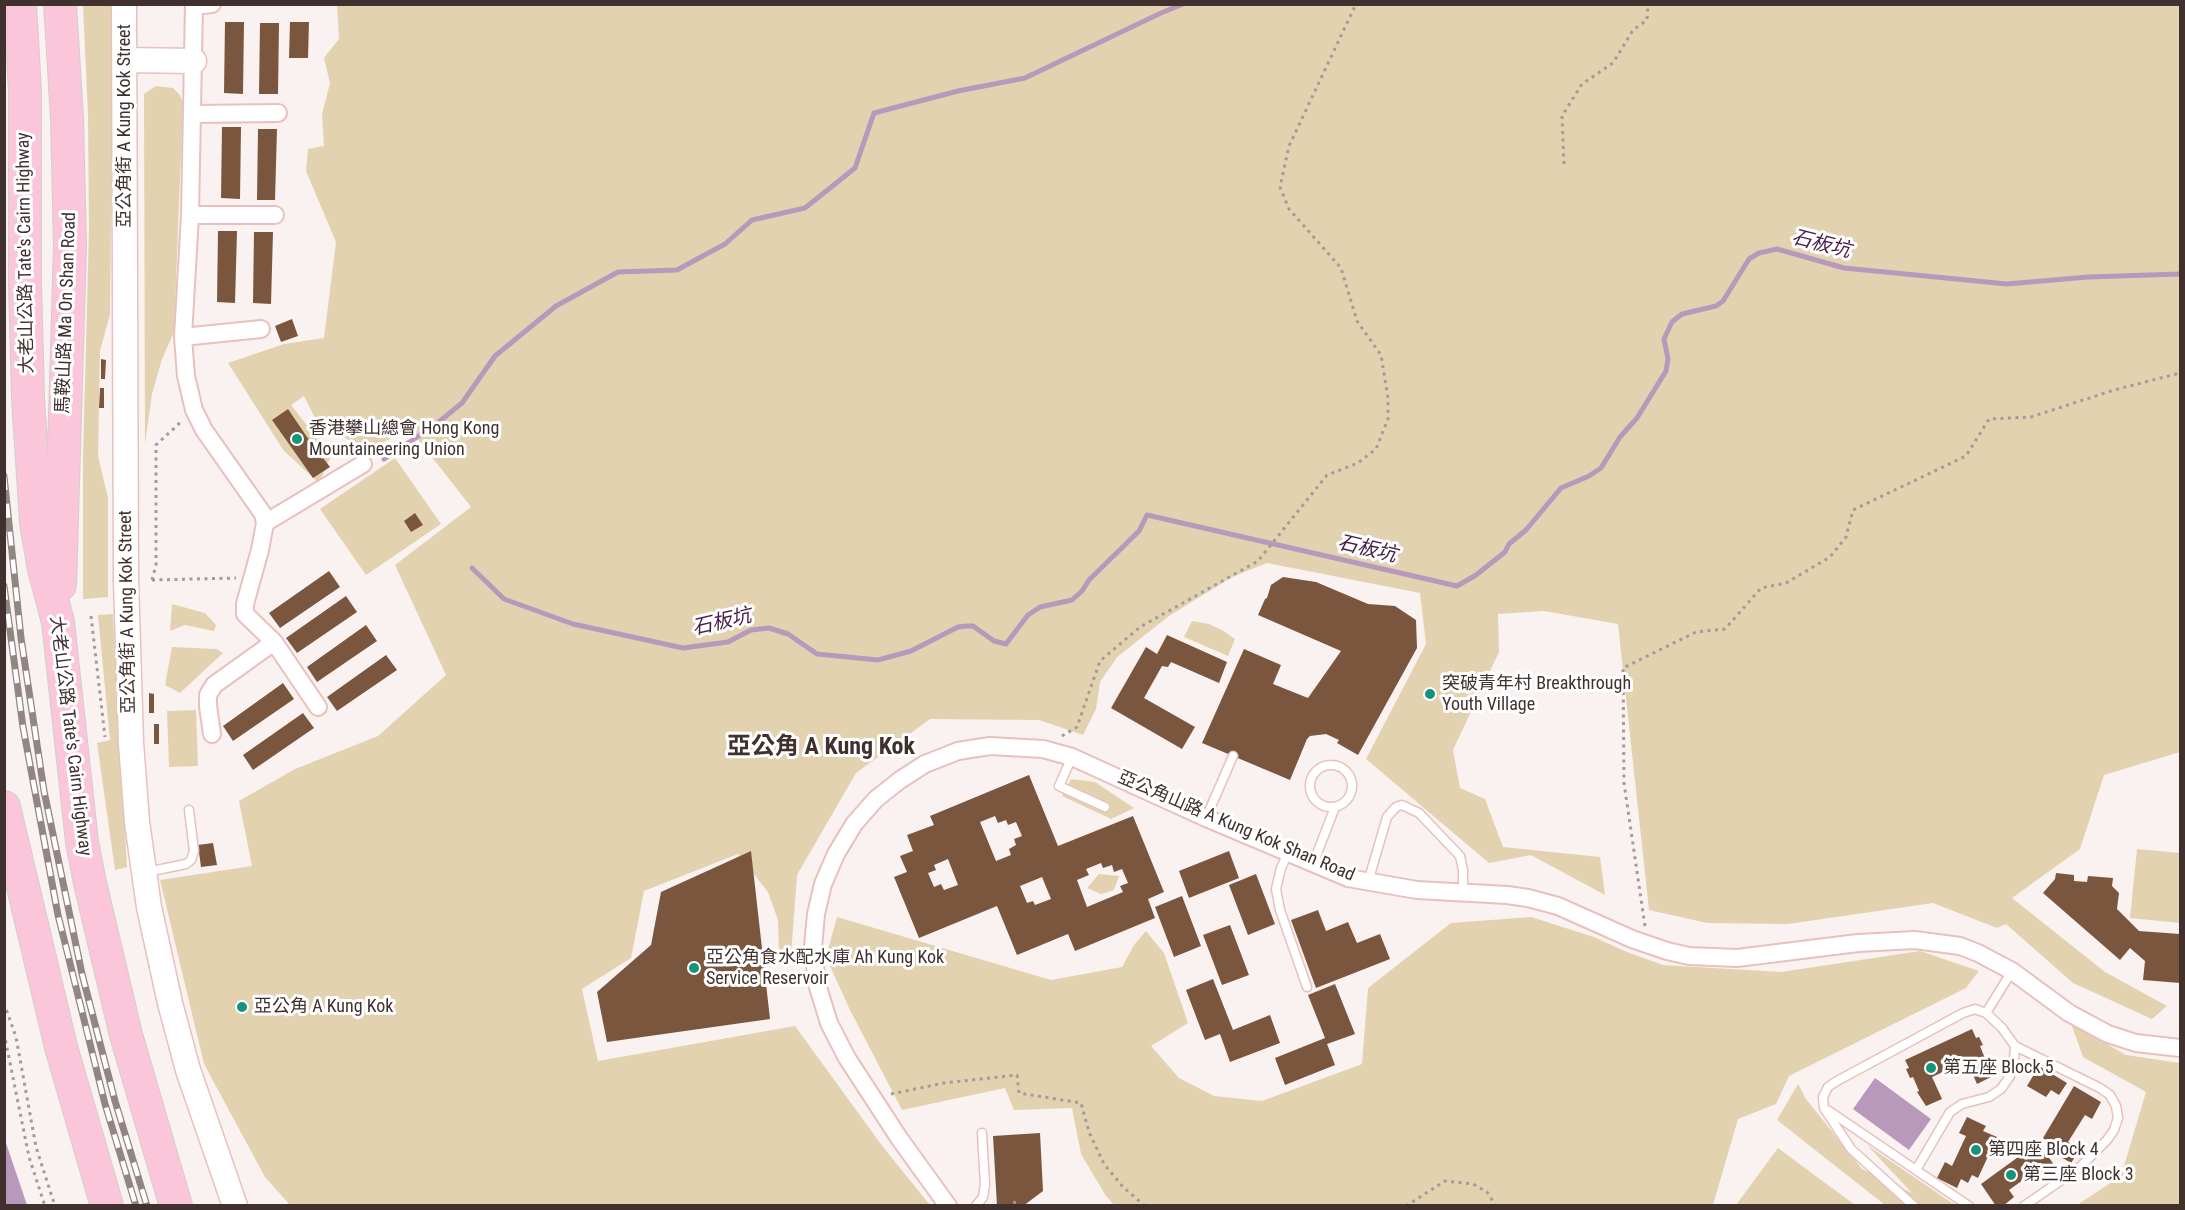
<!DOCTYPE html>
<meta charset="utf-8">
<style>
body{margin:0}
#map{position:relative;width:2185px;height:1210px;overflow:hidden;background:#faf1f1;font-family:"Roboto Condensed",sans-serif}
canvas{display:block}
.frame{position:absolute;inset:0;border:6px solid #40312f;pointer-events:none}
</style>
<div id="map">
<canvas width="2185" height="1210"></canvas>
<div class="frame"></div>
</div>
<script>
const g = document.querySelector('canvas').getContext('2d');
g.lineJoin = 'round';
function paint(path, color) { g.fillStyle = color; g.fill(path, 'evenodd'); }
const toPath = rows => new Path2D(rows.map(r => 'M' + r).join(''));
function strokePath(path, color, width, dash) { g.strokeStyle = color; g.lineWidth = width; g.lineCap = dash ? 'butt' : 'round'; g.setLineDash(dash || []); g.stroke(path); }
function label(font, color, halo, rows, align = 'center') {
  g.font = font + ' "Roboto Condensed","Noto Sans TC",sans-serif'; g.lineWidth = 6; g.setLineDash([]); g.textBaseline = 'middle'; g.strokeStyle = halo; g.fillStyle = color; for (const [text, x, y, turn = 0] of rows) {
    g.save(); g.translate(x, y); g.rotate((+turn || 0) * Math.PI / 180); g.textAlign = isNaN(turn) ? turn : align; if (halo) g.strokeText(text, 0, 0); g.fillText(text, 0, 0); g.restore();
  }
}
paint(toPath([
 [83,5,112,5,112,105,110,314,100,351,98,456,108,498,108,597,83,599,83,456,89,230,88,115],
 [337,5,2180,5,2180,752,2104,775,2080,849,2012,898,2105,972,2167,1006,2152,1019,2073,983,2006,924,1997,928,1933,903,1788,924,1707,923,1649,910,1618,624,1544,611,1498,614,1499,652,1453,750,1460,788,1485,799,1503,847,1600,857,1605,895,1531,855,1489,863,1366,759,1426,644,1420,593,1267,563,1232,577,1169,616,1117,657,1100,682,1096,709,1083,735,1039,720,930,719,856,773,797,875,791,955,779,955,778,920,768,892,738,854,644,891,631,958,582,989,598,1061,795,1026,883,1147,930,1205,290,1205,265,1177,204,1064,160,880,252,866,239,801,295,769,378,736,446,675,395,565,471,507,410,429,365,451,315,418,304,396,291,405,331,456,319,483,284,451,228,363,284,344,324,338,336,242,306,171,308,149,324,146,322,114,330,83,324,58,339,39],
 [156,86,173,88,179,94,183,102,174,332,162,359,152,394,145,444,144,94],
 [395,458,441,524,366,575,320,509],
 [172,604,205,613,216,625,214,631,185,625,170,631],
 [113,614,127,867,115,870,97,743,110,740,98,615],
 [1192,621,1209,624,1222,630,1235,639,1228,656,1184,637],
 [172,647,216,649,223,653,180,693,165,685],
 [196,710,198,766,169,767,167,711],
 [1071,779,1095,782,1134,808,1111,819,1062,796],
 [2137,849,2180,853,2180,923,2130,918],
 [1099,874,1119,876,1114,890,1101,894,1087,888],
 [837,917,1051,980,1122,967,1134,945,1146,931,1164,953,1188,1023,1151,1046,1179,1078,1214,1096,1262,1101,1362,1064,1368,988,1451,923,1531,917,1594,937,1627,952,1663,965,1781,972,1920,951,1979,971,1966,988,1789,1076,1776,1104,1738,1119,1713,1205,1115,1206,1106,1196,1081,1154,1072,1108,1014,1110,1005,1088,902,1110,849,1008,826,957],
 [2071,1023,2126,1055,2180,1063,2180,1205,2077,1205,2121,1176,2146,1092,2083,1057],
 [1798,1084,1806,1099,1862,1169,1912,1193,1867,1145,1955,1205,1885,1205,1777,1120],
 [1778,1148,1855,1205,1736,1205]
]), '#e3d2b0');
paint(toPath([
 [1875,1078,1931,1119,1909,1150,1853,1109],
 [4,1140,5,1140,27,1205,5,1205]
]), '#b999bb');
strokePath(toPath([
 [384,459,435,425,462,403,495,356,556,306,618,272,677,270,725,244,752,220,805,208,855,168,874,113,958,91,1025,78,1161,13,1183,4],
 [472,568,504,599,573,624,683,648,728,642,751,630,769,628,788,634,817,654,878,660,911,651,958,627,966,626,973,626,994,641,1006,644,1028,615,1040,607,1072,600,1082,591,1089,580,1139,531,1147,515,1457,586,1476,575,1505,552,1509,544,1526,530,1561,488,1589,476,1601,468,1620,437,1637,418,1666,371,1668,359,1664,339,1672,322,1682,314,1716,306,1723,301,1749,259,1759,253,1777,249,1844,268,2007,284,2088,277,2180,274]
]), '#b999bb', 5);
paint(toPath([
 [225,22,244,22,243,94,224,93],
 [290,22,309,22,308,58,289,58],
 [260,23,279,23,278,94,259,94],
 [222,127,241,127,240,199,221,198],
 [258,129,277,129,275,200,257,200],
 [218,231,237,231,235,303,217,302],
 [254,232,273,232,271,304,253,303],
 [292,319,298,336,281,342,275,326],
 [101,359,106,360,105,379,101,379],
 [100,388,104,388,104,408,99,408],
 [288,409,322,459,323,458,330,467,313,478,272,420],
 [415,513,423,525,411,532,404,521],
 [329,571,340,587,280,628,269,613],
 [1283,577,1316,582,1368,604,1395,606,1416,620,1417,648,1358,755,1337,743,1339,740,1326,734,1310,736,1307,739,1290,780,1202,743,1244,649,1281,665,1273,684,1308,698,1341,651,1258,615,1265,599,1267,598,1271,585],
 [346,596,357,612,297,653,286,638],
 [366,625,377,641,317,682,307,667],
 [1167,635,1227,662,1219,683,1171,662,1168,667,1162,666,1144,698,1195,727,1182,749,1111,708,1146,647,1157,654],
 [386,655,397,670,337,711,327,697],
 [283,683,294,699,233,741,223,726],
 [149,693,154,694,154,713,149,713],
 [303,713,314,728,253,770,243,755],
 [154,724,159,724,159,744,154,744],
 [1029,775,1058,846,1133,816,1164,892,1148,899,1155,918,1075,951,1068,934,1017,955,997,906,919,938,894,877,907,872,900,856,913,851,907,835,934,825,930,816],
 [995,816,998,823,1006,820,1008,825,1016,822,1022,836,1014,839,1016,845,1009,849,1011,855,996,861,980,822],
 [948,859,958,885,944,890,941,884,934,887,928,873,936,870,934,865],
 [1101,863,1103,868,1112,865,1114,872,1122,869,1128,883,1120,886,1123,892,1087,907,1077,880,1089,875,1086,869],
 [1042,877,1051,899,1035,905,1033,901,1027,903,1020,886],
 [213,843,217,865,201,867,198,845],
 [751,851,770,1019,607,1042,597,992,651,945,661,892],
 [1229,851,1239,878,1189,898,1179,871],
 [2056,873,2074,875,2074,881,2087,882,2088,876,2113,878,2112,886,2119,893,2117,909,2139,931,2180,934,2180,983,2143,980,2145,961,2130,948,2120,960,2043,893,2055,879],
 [1256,874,1275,924,1248,935,1229,885],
 [1182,896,1201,946,1174,957,1155,907],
 [1318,910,1326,931,1348,922,1357,943,1380,934,1390,959,1316,988,1291,920],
 [1230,925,1249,975,1222,985,1203,935],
 [1213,979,1233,1030,1270,1015,1280,1043,1230,1062,1220,1034,1205,1040,1186,990],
 [1335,984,1355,1034,1327,1044,1335,1065,1285,1085,1275,1058,1325,1038,1308,995],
 [1972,1029,1976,1038,1979,1037,1983,1045,1980,1046,1986,1061,1989,1060,1993,1076,1977,1084,1967,1061,1932,1077,1942,1099,1926,1106,1917,1092,1919,1091,1913,1077,1910,1078,1906,1069,1909,1068,1905,1060],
 [2039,1066,2067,1083,2059,1095,2051,1090,2046,1097,2027,1086],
 [2074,1086,2101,1102,2092,1119,2085,1115,2068,1142,2080,1149,2071,1163,2051,1151,2054,1146,2043,1138],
 [1967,1117,1986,1126,1983,1131,1997,1137,1978,1178,1972,1175,1968,1183,1961,1179,1957,1188,1937,1178,1945,1162,1952,1166,1966,1136,1959,1133],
 [1040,1133,1043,1191,1023,1206,997,1206,993,1136],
 [2032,1147,2040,1157,2046,1153,2058,1171,2045,1180,2037,1170,2009,1190,2014,1197,2003,1206,1996,1206,1981,1184]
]), '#7a563e');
const lane = toPath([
 [1072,757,1059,786,1105,807],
 '1310 786a21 21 0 1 1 42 0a21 21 0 1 1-42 0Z',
 [1206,818,1233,756],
 [1288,853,1281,868,1276,889,1280,910,1307,987],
 [1313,864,1335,807],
 [147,872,186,864,191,860,194,851,189,810],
 [1368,882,1387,817,1396,807,1402,805,1419,813,1460,856,1463,870,1463,893],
 [1986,1013,2012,971],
 [1829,1111,1969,1206],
 [1916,1170,1950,1112,1962,1104,1989,1097,2001,1089,2010,1076,2014,1062,2015,1046],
 [976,1206,983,1197,985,1185,982,1133],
 [1914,1206,1851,1149,1824,1108,1823,1097,1828,1087,1837,1081,1963,1013,1975,1009,1986,1013,2002,1028,2015,1046,2100,1088,2110,1095,2116,1106,2118,1118,2114,1130,2107,1140,2079,1168,2024,1206]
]);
const street = toPath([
 [194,4,190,215,183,337,186,376,194,410,204,430,263,514,265,523,260,550,245,604,245,614,274,642,318,707],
 [194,6,212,4],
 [193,114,278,113],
 [190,215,275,215],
 [183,337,261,329],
 [265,523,363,464],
 [212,734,208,706,208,695,214,685,274,642],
 [948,1206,899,1138,847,1058,829,1023,817,984,813,947,816,914,823,884,836,854,854,824,876,799,900,780,925,764,958,751,990,746,1043,749,1072,757,1206,818,1348,878,1417,890,1507,895,1528,898,1558,906,1632,939,1667,951,1689,956,1737,958,1858,943,1915,940,1960,946,1978,953,2012,971,2069,1013,2108,1034,2136,1043,2180,1048]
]);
const secondary = toPath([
 [124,4,126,581,131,743,137,822,149,907,170,1003,188,1070,235,1206],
 [125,60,194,61]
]);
const highway = toPath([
 [20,4,25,91,25,284,28,398,36,523,44,569,58,622,82,842,90,883,126,1035,176,1206],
 [60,585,70,246,67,118,60,4],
 [4,807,61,1047,107,1206]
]);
strokePath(lane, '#e8c1bd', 11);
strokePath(street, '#e8c1bd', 20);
strokePath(secondary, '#e8c1bd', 27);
strokePath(highway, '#d1cecd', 34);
strokePath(toPath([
 [1564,164,1562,116,1582,84,1613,63,1633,30,1647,20,1648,4],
 [152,580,156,565,156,445,183,420],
 [152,580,236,578],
 [91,616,105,737],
 [1062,736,1077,727,1100,661,1140,627,1258,561,1327,475,1358,463,1376,449,1388,419,1388,398,1381,355,1357,321,1341,268,1289,209,1280,187,1289,146,1356,4],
 [1645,926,1624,783,1623,668,1696,632,1725,629,1761,588,1786,583,1830,557,1846,537,1853,510,1966,456,1989,419,2031,417,2114,390,2180,373],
 [4,960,4,964],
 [4,1003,16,1037,36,1147,55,1206],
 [4,1033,29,1157,45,1206],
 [891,1094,944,1083,1017,1075,1019,1093,1081,1103,1089,1132,1104,1164,1123,1187,1145,1206],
 [1014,1201,1016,1206],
 [1406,1206,1445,1181,1473,1184,1487,1192,1496,1206]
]), '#a59a99', 3, [3, 4.5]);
strokePath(lane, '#fff', 8);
strokePath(street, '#fff', 16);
strokePath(secondary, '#fff', 24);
strokePath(highway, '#fcc6da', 32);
const rail = toPath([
 [4,476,21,638,44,791,82,974,115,1101,147,1206],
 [4,586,23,727,58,915,105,1104,136,1206]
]);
strokePath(rail, '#928684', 7);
strokePath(rail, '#fff', 4.5, [14]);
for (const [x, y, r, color] of [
 [297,439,6,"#15947c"],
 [1430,694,6,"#15947c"],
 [694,968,6,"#15947c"],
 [242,1007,6,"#15947c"],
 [1931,1068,6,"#15947c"],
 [1976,1150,6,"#15947c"],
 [2011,1175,6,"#15947c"]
]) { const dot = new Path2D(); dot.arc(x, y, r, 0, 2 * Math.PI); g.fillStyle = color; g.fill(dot); strokePath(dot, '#fff', 2); }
label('18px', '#40312f', '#fff', [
 ["亞公角街 A Kung Kok Street",125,126,-90],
 ["大老山公路 Tate's Cairn Highway",26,253,-91],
 ["馬鞍山路 Ma On Shan Road",67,313,-88],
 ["亞公角街 A Kung Kok Street",128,612,-91],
 ["大老山公路 Tate's Cairn Highway",70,736,83],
 ["亞公角山路 A Kung Kok Shan Road",1236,827,23]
]);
label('18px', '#40312f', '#fff', [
 ["香港攀山總會 Hong Kong",309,429],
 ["Mountaineering Union",309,450],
 ["突破青年村 Breakthrough",1442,684],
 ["Youth Village",1442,705],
 ["亞公角食水配水庫 Ah Kung Kok",706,958],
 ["Service Reservoir",706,979],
 ["亞公角 A Kung Kok",254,1007],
 ["第五座 Block 5",1943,1068],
 ["第四座 Block 4",1988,1150],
 ["第三座 Block 3",2023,1175]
], 'left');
label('italic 20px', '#461d4a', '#fff', [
 ["石板坑",1821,245,14],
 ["石板坑",1367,550,13],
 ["石板坑",722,623,-13]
]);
label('bold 24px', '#40312f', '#fff', [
 ["亞公角 A Kung Kok",821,748]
]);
</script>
